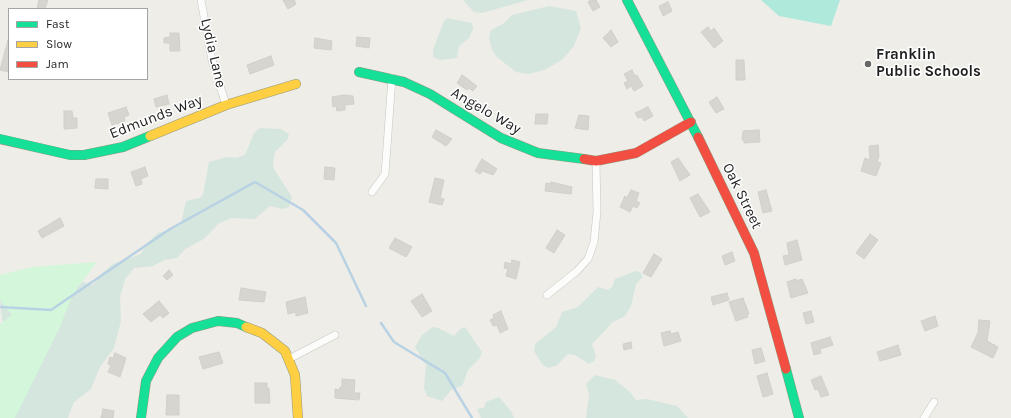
<!DOCTYPE html>
<style>
body{margin:0}
#map{position:relative;width:1011px;height:418px;overflow:hidden;background:#eeede7;font-family:Karla,sans-serif}
canvas{display:block}
.legend{position:absolute;left:8px;top:8px;width:140px;height:72px;box-sizing:border-box;background:#fff;border:1px solid #a5a5a5;margin:0;padding:5px 7px;list-style:none;font-size:12px;color:#1f1f1f}
.legend li{display:flex;align-items:center;gap:8px;height:20px}
.legend b{width:20px;border:1px solid #a5a5a5}
</style>
<div id="map">
<canvas width="1011" height="418"></canvas>
<ul class="legend">
<li><b style="height:5px;background:#16e098"></b>Fast</li>
<li><b style="height:5px;background:#ffcf43"></b>Slow</li>
<li><b style="height:5px;background:#f24e42"></b>Jam</li>
</ul>
</div>
<script>
const g = document.querySelector('canvas').getContext('2d');
g.lineJoin = 'round';
function paint(path, color) { g.fillStyle = color; g.fill(path, 'evenodd'); }
const toPath = rows => new Path2D(rows.map(r => 'M' + r).join(''));
function strokePath(path, color, width, dash) { g.strokeStyle = color; g.lineWidth = width; g.lineCap = dash ? 'butt' : 'round'; g.setLineDash(dash || []); g.stroke(path); }
function label(font, color, halo, rows, align = 'center') {
  g.font = font + ' Karla,sans-serif'; g.lineWidth = 3; g.setLineDash([]); g.textBaseline = 'middle'; g.strokeStyle = halo; g.fillStyle = color; for (const [text, x, y, turn = 0] of rows) {
    g.save(); g.translate(x, y); g.rotate((+turn || 0) * Math.PI / 180); g.textAlign = isNaN(turn) ? turn : align; if (halo) g.strokeText(text, 0, 0); g.fillText(text, 0, 0); g.restore();
  }
}
paint(toPath([
 [463,0,528,0,482,13,474,12],
 [549,6,576,11,581,28,574,46,562,60,544,70,529,74,516,72,497,57,492,50,489,37,491,30,503,24,512,15],
 [447,18,472,23,473,29,469,38,459,46,457,58,440,60,433,57,433,50,444,21],
 [260,128,281,129,289,134,288,139,275,152,273,162,274,169,292,197,289,207,283,209,270,206,255,219,231,218,218,224,204,239,185,249,177,258,164,260,153,266,134,268,125,279,120,297,121,321,114,348,100,367,91,389,74,402,68,418,0,418,0,379,14,336,2,320,0,298,80,281,93,285,102,273,113,264,141,254,146,244,158,233,172,229,181,224,186,201,199,198,203,195,209,162,227,157,236,158,245,155,254,133],
 [635,271,640,272,643,277,636,284,631,306,625,316,613,322,592,344,596,356,594,361,589,364,575,355,568,354,556,366,548,368,542,364,534,351,535,344,556,327,562,312,578,307,598,287,608,290,612,287,615,279],
 [433,327,438,328,454,336,460,329,465,327,482,352,479,359,468,370,462,386,452,389,442,401,427,396,424,388,426,365,415,347,422,335],
 [595,375,615,380,630,392,636,400,647,399,677,406,688,418,586,418,589,394,586,384],
 [499,397,511,411,514,418,481,418,477,409,484,408,486,402]
]), '#d5e6df');
paint(toPath([
 [97,262,73,294,59,329,15,418,0,418,0,324,12,315,0,300,0,275,32,267]
]), '#d4f6da');
paint(toPath([
 [761,0,840,0,831,26,779,16]
]), '#afe9db');
strokePath(toPath([
 [0,307,51,310,170,229,255,182,303,210,336,243,366,306],
 [381,323,394,342,445,373,472,418]
]), '#b8d2e4', 2.5);
const building = toPath([
 [39,0,48,0,45,9,37,9,39,0],
 [283,0,294,0,296,4,288,9,283,0],
 [591,0,596,0,600,7,593,11,588,2,591,0],
 [668,2,672,11,663,16,659,6,668,2],
 [708,27,711,31,714,28,723,41,714,48,701,32,708,27],
 [611,30,618,42,611,47,603,38,611,30],
 [170,33,179,33,180,51,170,51,170,43,164,43,164,38,170,37,170,33],
 [357,37,370,38,369,48,356,46,357,37],
 [315,38,332,41,331,50,314,48,315,38],
 [8,40,9,40,9,72,0,70,8,40],
 [271,56,274,65,250,74,247,65,271,56],
 [736,60,744,60,745,80,736,80,736,60],
 [632,70,635,76,637,75,643,86,634,91,631,86,627,89,624,83,628,81,624,74,632,70],
 [462,75,477,86,473,91,469,88,467,90,457,83,462,75],
 [167,95,169,104,156,107,154,99,167,95],
 [344,95,353,96,354,104,345,105,345,110,337,111,336,106,333,107,332,97,344,95],
 [717,97,724,109,716,113,709,102,717,97],
 [126,107,129,115,124,117,125,121,112,125,108,113,126,107],
 [648,107,653,116,644,121,642,117,638,118,635,113,648,107],
 [64,111,72,111,73,118,77,118,77,128,64,129,64,111],
 [536,114,548,114,547,124,535,124,536,114],
 [579,115,589,116,588,130,575,128,579,115],
 [436,130,452,139,446,146,432,137,436,130],
 [759,130,760,142,744,143,744,140,742,140,743,131,759,130],
 [878,145,879,156,877,162,881,163,876,176,861,171,865,158,870,160,869,146,878,145],
 [678,158,690,175,680,181,671,162,678,158],
 [482,159,497,169,493,175,482,171,480,174,475,171,482,159],
 [145,167,148,176,141,179,142,184,136,186,131,172,145,167],
 [325,167,335,168,334,180,324,179,325,167],
 [435,178,444,180,440,198,444,199,442,205,429,202,435,178],
 [96,179,108,179,108,189,95,188,96,179],
 [551,182,572,187,571,194,545,191,546,183,551,184,551,182],
 [631,190,639,193,636,201,640,203,637,208,633,206,630,212,620,207,625,196,627,198,631,190],
 [766,190,772,211,763,213,758,192,766,190],
 [698,194,710,212,700,217,690,198,698,194],
 [60,218,64,226,42,238,38,231,60,218],
 [557,230,565,235,554,253,546,248,557,230],
 [870,234,878,240,864,259,856,253,870,234],
 [395,238,412,247,406,257,389,248,395,238],
 [797,240,802,260,785,265,783,256,789,255,787,243,797,240],
 [732,252,735,261,725,265,722,256,732,252],
 [654,254,662,259,651,277,643,273,654,254],
 [512,260,520,262,516,279,506,276,508,269,504,268,505,262,511,264,512,260],
 [169,270,173,275,167,280,163,276,169,270],
 [796,279,796,281,802,279,808,293,791,298,787,282,796,279],
 [241,288,266,292,264,302,239,300,241,288],
 [727,293,729,300,713,305,711,297,727,293],
 [422,294,432,311,422,317,411,301,422,294],
 [305,297,308,313,296,316,296,312,288,314,286,302,305,297],
 [743,298,749,314,747,314,748,317,736,321,729,302,743,298],
 [159,301,169,313,163,318,160,315,151,322,143,314,159,301],
 [501,311,508,329,500,333,497,325,493,326,490,320,494,318,493,315,501,311],
 [811,311,814,322,806,324,803,313,811,311],
 [935,316,938,326,925,331,921,321,935,316],
 [979,320,990,321,987,341,998,347,993,358,971,347,978,333,979,320],
 [670,331,671,334,678,332,681,341,664,346,661,333,670,331],
 [830,337,833,345,820,349,821,353,814,355,811,343,830,337],
 [631,342,632,348,624,350,623,344,631,342],
 [898,345,901,355,880,361,877,352,898,345],
 [761,348,765,361,755,364,752,350,761,348],
 [219,352,223,363,203,369,199,357,219,352],
 [115,353,126,358,120,377,108,372,111,365,108,364,110,357,113,358,115,353],
 [767,373,773,394,763,397,757,376,767,373],
 [821,376,829,395,821,397,818,389,815,390,811,380,821,376],
 [342,379,355,380,354,393,360,393,359,400,335,398,335,389,339,390,340,387,342,387,342,379],
 [255,383,267,383,267,388,269,388,270,403,255,403,255,383],
 [167,395,179,395,179,415,166,415,167,395],
 [103,409,114,411,113,418,101,418,103,409]
]);
paint(building, '#d7d5cf');
strokePath(building, '#d1cfc8', 1);
const street = toPath([
 [201,0,212,60,226,105],
 [372,192,385,174,392,78],
 [547,295,577,271,588,259,594,242,597,212,596,161],
 [289,359,335,335],
 [924,418,934,402]
]);
const fast = toPath([
 [627,0,698,137],
 [359,72,404,82,430,94,501,138,538,153,584,159],
 [0,139,70,155,84,155,123,147,150,136],
 [786,369,799,418],
 [141,418,146,381,158,358,177,337,192,328,218,321,237,323,246,327]
]);
const slow = toPath([
 [150,136,226,105,296,84],
 [246,327,262,333,285,351,295,375,298,418]
]);
const jam = toPath([
 [698,137,754,253,786,369],
 [584,159,596,161,636,153,691,122]
]);
strokePath(street, '#c6c6c3', 8);
strokePath(fast, '#92997e', 10);
strokePath(slow, '#92997e', 10);
strokePath(jam, '#92997e', 10);
strokePath(street, '#fcfcfb', 7);
strokePath(fast, '#16e098', 9);
strokePath(slow, '#ffcf43', 9);
strokePath(jam, '#f24e42', 9);
for (const [x, y, r, color] of [
 [868,64,4,"#676765"]
]) { const dot = new Path2D(); dot.arc(x, y, r, 0, 2 * Math.PI); g.fillStyle = color; g.fill(dot); strokePath(dot, '#fff', 1.5); }
label('15px', '#1f1f1f', '#fff', [
 ["Lydia Lane",213,53,77],
 ["Angelo Way",486,111,30],
 ["Edmunds Way",156,117,-21],
 ["Oak Street",742,196,64]
]);
label('bold 15px', '#1f1f1f', '#fff', [
 ["Franklin",876,55],
 ["Public Schools",876,72]
], 'left');
</script>
